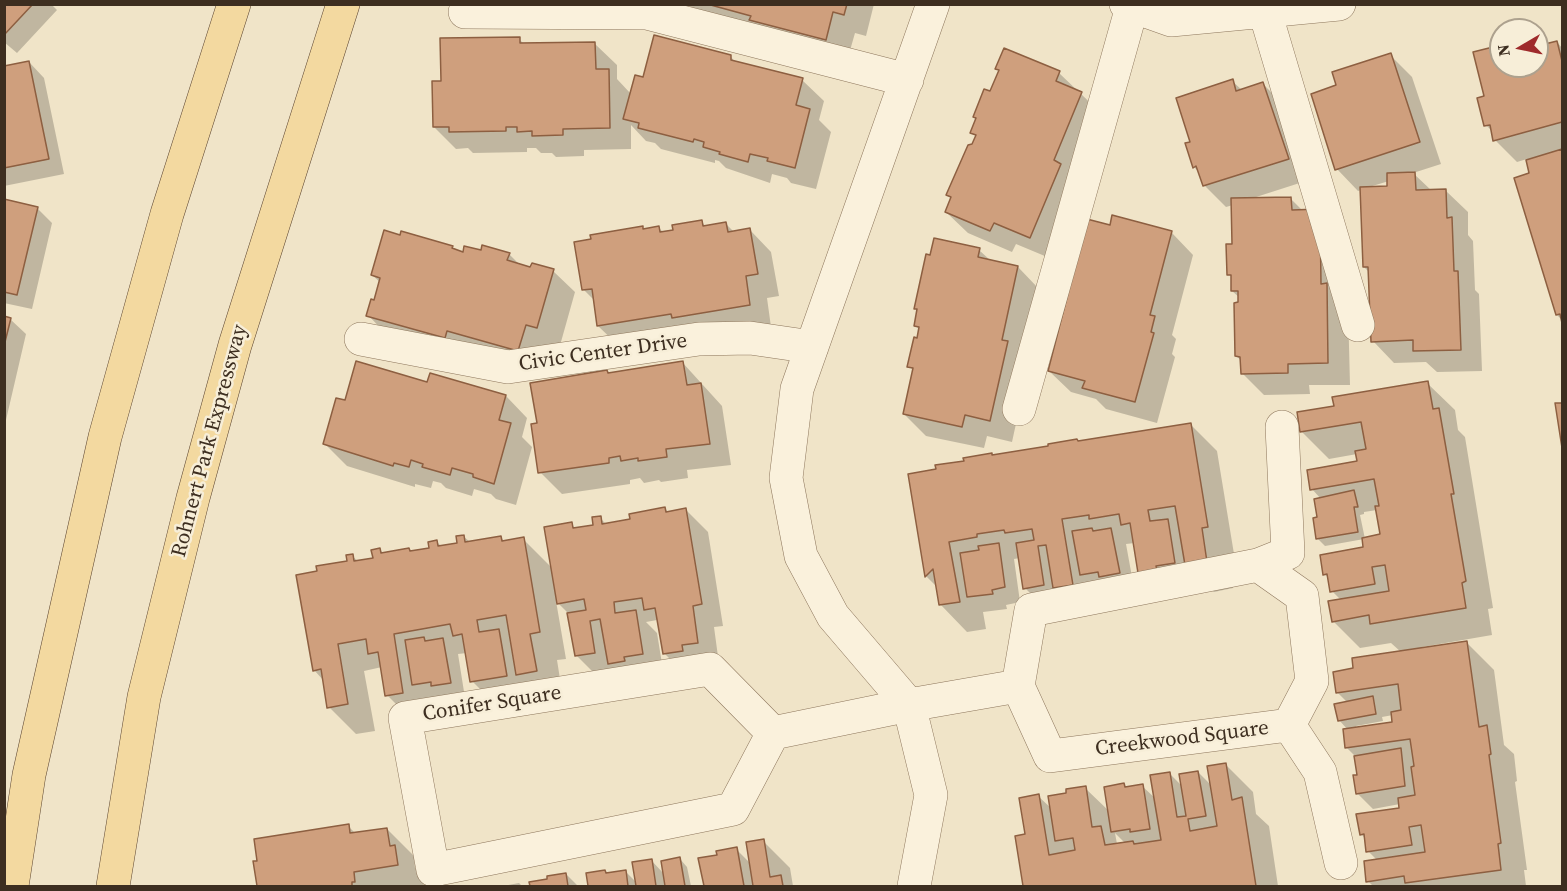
<!DOCTYPE html>
<style>
body{margin:0}
#map{position:relative;width:1567px;height:891px;overflow:hidden;background:#f0e4c8;font-family:"Source Serif 4",serif}
canvas{display:block}
.frame{position:absolute;inset:0;border:6px solid #3d2e20;pointer-events:none}
.north{position:absolute;left:1489px;top:18px;width:60px;height:60px;box-sizing:border-box;background:#f7eed8;border:2px solid #ada18e;border-radius:50%;rotate:261deg;font-size:16px;font-weight:700;line-height:24px;text-align:center;color:#3d2e20}
.north::after{content:'';display:block;margin:auto;width:21px;height:27px;background:#9e2a2b;clip-path:polygon(50% 0,100% 100%,50% 72%,0 100%)}
</style>
<div id="map">
<canvas width="1567" height="891"></canvas>
<div class="frame"></div>
<div class="north">N</div>
</div>
<script>
const g = document.querySelector('canvas').getContext('2d');
g.lineJoin = 'round';
function paint(path, color) { g.fillStyle = color; g.fill(path, 'evenodd'); }
const toPath = rows => new Path2D(rows.map(r => 'M' + r).join(''));
function strokePath(path, color, width, dash) { g.strokeStyle = color; g.lineWidth = width; g.lineCap = dash ? 'butt' : 'round'; g.setLineDash(dash || []); g.stroke(path); }
function label(font, color, halo, rows, align = 'center') {
  g.font = font + ' "Source Serif 4",serif'; g.lineWidth = 5; g.setLineDash([]); g.textBaseline = 'middle'; g.strokeStyle = halo; g.fillStyle = color; for (const [text, x, y, turn = 0] of rows) {
    g.save(); g.translate(x, y); g.rotate((+turn || 0) * Math.PI / 180); g.textAlign = isNaN(turn) ? turn : align; if (halo) g.strokeText(text, 0, 0); g.fillText(text, 0, 0); g.restore();
  }
}
paint(toPath([
 [4,4,51,4,57,10,17,53,4,42],
 [688,4,874,4,866,36,855,33,847,61,701,18],
 [519,39,525,45,595,44,617,65,617,79,631,94,644,79,731,57,736,63,802,80,824,101,819,120,831,132,816,189,791,183,787,178,772,174,770,183,726,168,719,161,715,160,715,163,661,149,655,143,646,141,631,125,631,149,584,150,584,156,556,157,552,153,541,153,536,148,527,148,527,152,473,153,468,148,456,149,434,127,442,83],
 [1557,42,1562,48,1562,320,1557,315,1516,179,1531,174,1527,159,1517,162,1495,140,1493,132,1486,125,1486,97,1475,53,1501,46,1501,66,1537,66,1537,47],
 [1390,55,1412,77,1441,164,1413,173,1432,191,1446,191,1468,212,1468,235,1473,241,1475,290,1479,294,1482,371,1437,372,1426,362,1394,363,1373,341,1370,273,1364,267,1361,190,1358,191,1337,169,1338,86],
 [1389,181,1389,187,1369,187],
 [29,62,44,78,64,174,4,186,4,67],
 [997,69,1059,73,1103,115,1052,259,1016,244,1012,252,968,233,946,212,952,198,948,194,977,137,972,132,1000,71],
 [1232,81,1242,90,1263,84,1285,106,1309,180,1253,198,1291,199,1303,211,1348,307,1350,385,1309,385,1310,394,1264,395,1242,373,1242,361,1236,356,1240,298,1232,291,1232,277,1229,274,1234,245,1233,205,1226,207,1204,185,1200,173,1194,167,1192,143],
 [4,200,37,208,52,223,32,309,4,303],
 [1114,217,1172,233,1193,255,1172,335,1176,339,1172,354,1175,357,1157,423,1106,409,1096,399,1071,392,1049,371],
 [702,222,706,227,726,224,734,232,750,230,771,252,779,296,767,298,771,327,620,347,598,326,595,301,583,289,643,228,645,230,659,228,664,233],
 [452,247,456,251,464,253,482,252,509,254,520,265,553,271,575,292,559,349,540,372,389,337,368,315,375,302,381,283,372,275],
 [979,250,991,261,1018,267,1039,289,1029,364,1012,442,987,436,984,448,926,436,904,414,914,371,909,366,920,330,915,325,918,311,915,308],
 [4,318,10,319,26,334,6,420],
 [682,362,722,406,731,465,687,470,688,478,661,482,659,480,644,483,640,478,630,480,630,484,562,494,540,472,538,425,609,375],
 [1427,383,1455,410,1458,430,1465,437,1493,608,1488,609,1492,635,1422,647,1422,649,1467,643,1494,670,1504,745,1514,754,1517,781,1515,782,1527,870,1524,870,1526,886,1373,886,1368,881,1377,860,1368,851,1366,839,1361,834,1401,809,1400,804,1373,809,1358,794,1355,776,1359,776,1356,757,1347,748,1344,730,1348,730,1339,720,1348,703,1337,692,1355,670,1401,652,1391,643,1360,648,1333,621,1341,600,1332,591,1330,579,1324,574,1365,549,1364,539,1325,546,1317,538,1321,499,1312,489,1359,462,1357,454,1329,459,1302,432,1336,407],
 [1377,510,1382,536,1365,539,1360,515,1364,514,1364,512],
 [1393,715,1394,723,1357,729,1356,726,1383,721,1382,717],
 [428,384,506,396,527,418,522,437,532,447,516,505,496,499,491,494,474,489,472,496,446,488,441,483,433,481,431,488,415,484,415,487,347,466,325,444,346,402],
 [1190,424,1217,451,1234,554,1228,555,1233,588,1214,592,1199,577,1182,592,1183,597,1167,599,1135,543,1126,544,1134,588,1052,615,1025,588,1020,558,1014,559,1020,602,1006,605,1007,609,983,612,986,629,967,632,940,604,938,588,926,576,909,475,993,456],
 [665,509,669,513,686,510,708,532,723,626,714,627,719,664,686,675,664,653,659,622,657,620,646,622,657,633,664,676,598,677,576,655,569,614,556,601,566,659,557,660,563,698,499,708,472,681,467,653,458,654,465,698,414,722,387,695,382,667,364,671,375,731,356,734,329,707,324,681,314,670,319,573,349,563,352,556,359,562,374,559,380,550,384,554,409,550,412,552,431,549,437,542,442,547,459,544,463,536,470,542,500,537,505,542,523,539,552,568,571,524,576,529,595,526,600,518,607,525,632,520],
 [1226,765,1253,792,1256,814,1269,826,1278,886,1025,886,1017,837,1026,835,1038,796,1052,809,1068,794,1085,788,1110,812,1124,785,1127,788,1142,786,1156,799,1170,774,1183,787,1198,772,1212,786],
 [1115,833,1125,843,1117,844],
 [348,826,356,834,387,829,414,856,415,868,422,874,424,886,259,886,255,862],
 [763,841,790,868,793,886,705,886,700,859,719,856,736,849,751,864],
 [680,859,687,867,691,886,590,886,588,874,625,871,637,883,651,860,664,874],
 [566,874,578,886,532,886,531,883],
 [519,883,522,886,503,886]
]), '#0003');
const building = toPath([
 [4,4,33,4,4,35,4,4],
 [707,4,847,4,844,15,833,12,826,40,749,20,751,16,707,4],
 [654,35,731,55,731,60,803,78,796,105,810,109,795,168,767,161,768,158,750,154,748,162,719,154,720,152,703,147,704,142,694,139,693,142,638,128,639,123,623,119,635,75,643,77,654,35],
 [520,37,520,43,595,42,596,69,609,69,610,128,563,129,563,135,532,136,532,131,517,132,517,127,506,127,506,131,449,132,449,127,433,127,432,81,441,81,440,38,520,37],
 [1557,41,1562,61,1562,122,1493,141,1490,125,1484,126,1477,98,1484,96,1473,52,1501,45,1501,66,1537,66,1537,46,1557,41],
 [1004,48,1060,71,1056,81,1082,92,1054,160,1061,164,1030,238,994,223,990,231,945,212,951,197,946,195,968,145,972,144,976,135,970,133,976,118,973,117,984,89,990,91,999,70,995,69,1004,48],
 [1391,53,1420,142,1335,170,1311,94,1336,85,1332,72,1391,53],
 [29,61,49,159,4,168,4,66,29,61],
 [1233,79,1236,91,1263,82,1289,159,1203,186,1196,166,1193,168,1185,143,1190,142,1176,98,1233,79],
 [1562,149,1562,323,1560,314,1556,315,1514,178,1529,173,1526,160,1562,149],
 [1415,172,1416,190,1446,189,1447,218,1452,217,1454,271,1458,271,1461,350,1413,351,1413,340,1371,342,1368,267,1363,267,1360,187,1387,186,1387,173,1415,172],
 [1291,197,1292,210,1320,209,1321,284,1327,283,1328,363,1288,364,1288,373,1241,374,1240,357,1235,356,1234,303,1238,302,1238,291,1231,291,1231,275,1227,275,1226,244,1232,244,1231,198,1291,197],
 [4,199,38,207,17,295,4,292,4,199],
 [1112,215,1172,231,1150,315,1155,316,1151,332,1154,333,1135,402,1082,388,1085,381,1048,371,1067,297,1083,218,1110,225,1112,215],
 [702,220,703,226,726,222,728,232,750,228,758,274,746,276,750,305,672,318,671,314,597,326,592,289,582,290,574,242,591,239,590,235,643,226,643,229,659,226,660,232,673,230,672,225,702,220],
 [384,230,400,235,401,231,453,246,452,248,463,252,464,246,481,250,482,245,510,253,507,260,530,267,532,263,554,269,537,328,526,325,518,351,447,331,445,338,366,316,371,299,374,300,380,278,371,275,384,230],
 [934,238,980,248,978,257,1018,266,1002,340,1008,341,990,421,965,415,962,427,903,414,913,368,907,367,914,337,917,338,919,327,914,326,917,309,914,309,926,254,930,255,934,238],
 [4,316,11,318,4,346,4,316],
 [356,361,427,382,430,373,506,395,499,420,511,423,494,484,473,477,473,474,452,468,450,475,422,467,423,464,411,460,409,467,394,463,393,466,323,444,336,398,345,400,356,361],
 [683,361,687,385,701,383,710,444,666,449,667,457,638,461,638,458,621,461,620,456,609,458,609,463,538,473,531,424,537,423,530,383,607,370,608,373,683,361],
 [1428,381,1433,409,1439,408,1454,494,1451,494,1466,581,1462,583,1466,608,1370,624,1369,615,1332,622,1328,601,1389,591,1385,565,1372,567,1375,584,1330,592,1327,574,1323,575,1320,555,1363,547,1362,538,1380,534,1375,506,1379,506,1374,479,1310,490,1307,470,1357,461,1355,451,1366,449,1361,422,1300,432,1297,412,1334,406,1332,397,1428,381],
 [1555,403,1562,403,1562,448,1555,403],
 [1191,423,1208,527,1202,528,1207,562,1185,565,1175,506,1148,510,1150,521,1168,519,1175,563,1156,566,1157,570,1138,573,1130,523,1121,525,1119,514,1089,519,1089,515,1062,519,1073,585,1053,588,1046,545,1038,546,1044,585,1023,589,1016,543,1034,540,1032,529,1005,533,1004,530,977,534,977,537,949,542,960,602,939,605,933,569,925,577,908,474,936,469,935,465,964,461,963,458,992,453,992,455,1048,446,1048,444,1077,439,1078,441,1191,423],
 [1354,490,1358,507,1354,507,1358,532,1316,539,1313,518,1317,517,1314,499,1354,490],
 [665,507,666,512,686,508,702,604,693,606,698,643,682,645,683,651,663,654,655,608,644,610,642,598,614,602,615,613,636,610,643,654,624,657,625,661,608,664,600,619,590,621,595,653,575,656,567,613,586,610,584,599,557,604,544,527,572,522,573,528,593,525,592,517,601,516,602,524,630,519,629,514,665,507],
 [1092,528,1093,531,1111,528,1120,573,1099,577,1098,572,1080,575,1072,531,1092,528],
 [464,535,465,542,501,536,502,541,524,537,540,632,530,634,537,671,516,675,506,615,477,620,479,632,499,629,507,676,470,682,462,634,453,636,450,624,394,634,403,693,385,696,378,652,368,654,366,639,338,644,348,704,327,708,321,669,313,671,296,575,317,571,316,566,347,561,346,555,353,554,354,561,373,558,371,550,380,548,381,553,409,548,410,551,429,548,428,542,437,540,438,546,457,543,456,536,464,535],
 [999,543,1005,587,992,590,993,594,967,597,960,553,979,550,978,546,999,543],
 [424,637,425,641,443,638,451,683,431,686,431,682,412,685,405,640,424,637],
 [1467,641,1479,727,1487,725,1491,754,1489,755,1501,843,1498,844,1501,870,1405,883,1404,876,1366,882,1364,861,1425,852,1421,825,1409,827,1412,845,1366,852,1364,834,1360,835,1356,814,1399,808,1398,798,1415,795,1411,767,1414,766,1410,739,1345,748,1343,729,1392,722,1391,712,1401,710,1398,684,1336,693,1333,672,1353,668,1352,658,1467,641],
 [1373,696,1376,714,1338,721,1334,704,1373,696],
 [1401,748,1405,786,1356,794,1353,775,1357,775,1354,756,1401,748],
 [1226,763,1232,800,1242,797,1256,886,1023,886,1015,836,1025,834,1019,798,1039,794,1049,855,1075,850,1073,838,1055,841,1048,796,1066,793,1066,789,1086,786,1092,827,1101,826,1105,845,1133,841,1134,844,1161,840,1150,775,1170,772,1177,817,1186,816,1179,774,1198,771,1206,816,1188,819,1190,831,1217,826,1207,766,1226,763],
 [1124,783,1125,787,1143,784,1150,829,1130,832,1130,829,1111,832,1104,787,1124,783],
 [349,824,350,833,387,828,390,846,395,845,398,865,354,872,355,882,352,882,352,886,257,886,253,861,257,861,254,839,349,824],
 [764,839,770,877,781,875,783,886,753,886,746,842,764,839],
 [737,847,744,886,704,886,698,858,717,855,716,851,737,847],
 [680,857,685,886,665,886,661,861,680,857],
 [652,859,656,886,636,886,632,862,652,859],
 [605,870,606,873,626,870,628,886,588,886,586,873,605,870],
 [566,873,568,886,530,886,529,882,547,879,547,876,566,873]
]);
paint(building, '#cf9f7d');
strokePath(building, '#8d5f41', 1.5);
const minor = toPath([
 [1126,4,1171,20,1339,4],
 [465,12,647,13,907,80],
 [1265,12,1358,325],
 [361,339,508,367,699,339,750,338,812,347],
 [1019,409,1132,7],
 [1258,565,1288,553,1282,427],
 [1289,725,1320,772,1341,863],
 [773,733,733,809,433,870,405,718,710,669,773,733,909,705,1018,686,1031,610,1258,565,1302,596,1312,681,1289,725,1050,756,1018,686],
 [914,886,931,795,909,705,833,616,801,556,786,478,797,389,933,4]
]);
const major = toPath([
 [12,886,29,775,105,437,167,214,234,4],
 [113,886,144,697,193,498,235,345,343,4]
]);
strokePath(minor, '#8d765c', 34);
strokePath(major, '#5b4430', 34);
strokePath(minor, '#faf1dc', 33);
strokePath(major, '#f3d9a0', 33);
label('21px', '#3d2e20', '#f7eed8', [
 ["Civic Center Drive",603,353,-8],
 ["Rohnert Park Expressway",210,441,-75],
 ["Conifer Square",492,704,-9],
 ["Creekwood Square",1182,739,-7]
]);
</script>
